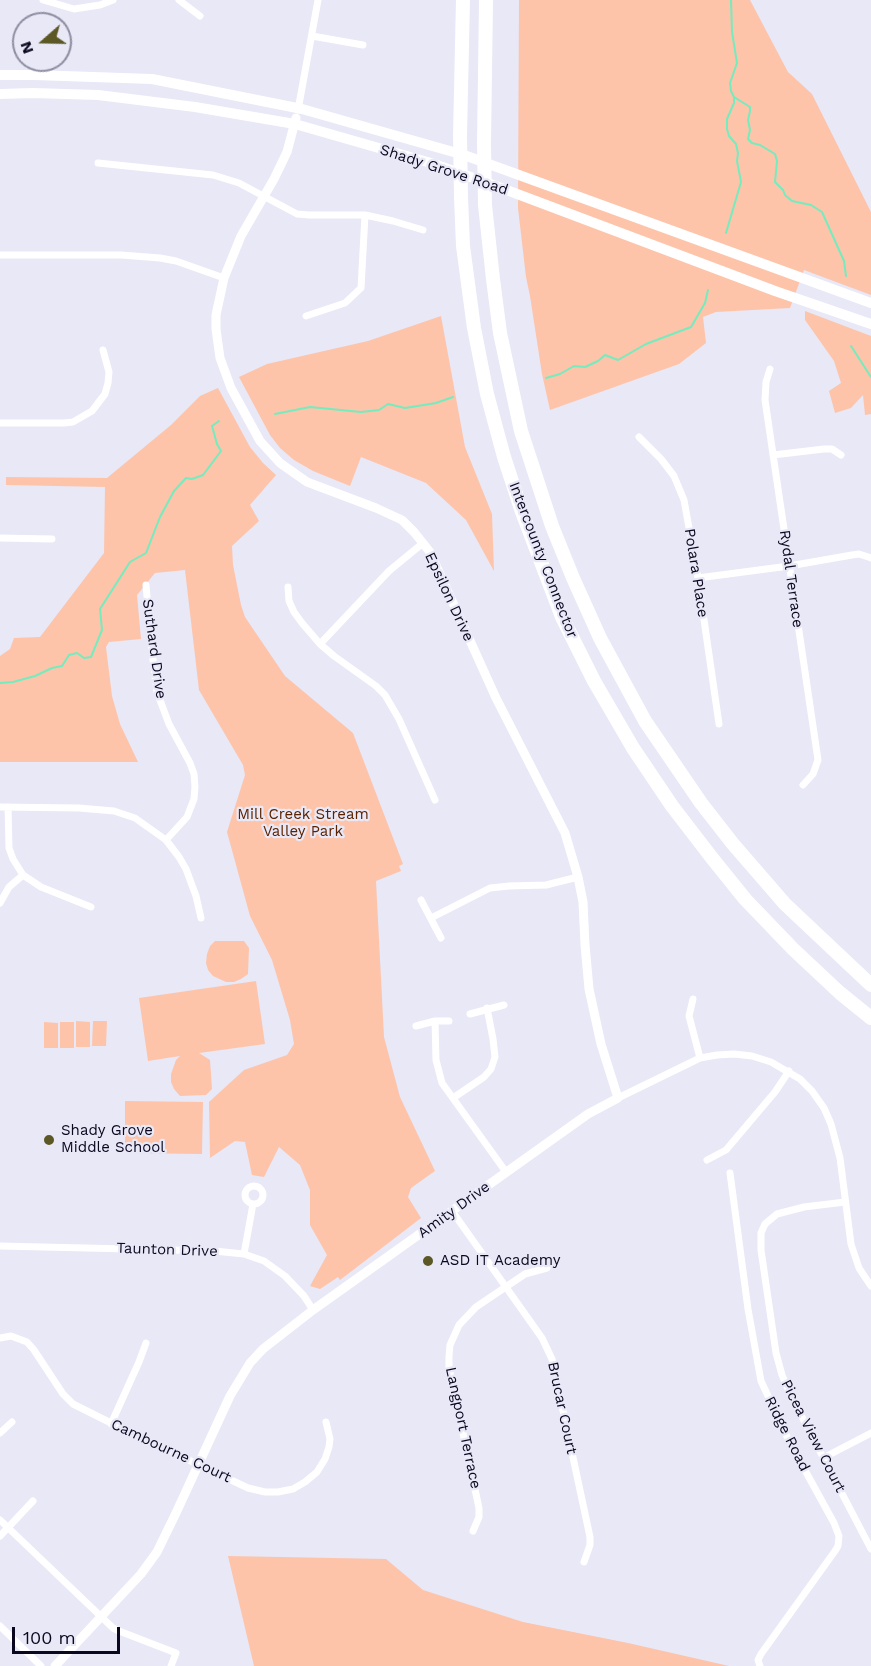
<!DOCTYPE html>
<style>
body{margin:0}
#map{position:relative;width:871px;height:1666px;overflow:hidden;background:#e8e8f7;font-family:"Work Sans",sans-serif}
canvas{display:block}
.north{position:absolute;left:12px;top:12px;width:60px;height:60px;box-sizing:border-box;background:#e8e8f7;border:2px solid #8f8ea1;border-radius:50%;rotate:250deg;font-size:16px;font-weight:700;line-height:24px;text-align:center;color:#0a071f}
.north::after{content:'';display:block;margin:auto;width:21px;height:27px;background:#5b5825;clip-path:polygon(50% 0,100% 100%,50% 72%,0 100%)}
.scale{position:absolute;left:12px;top:1627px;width:108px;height:27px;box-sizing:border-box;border:3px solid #0a071f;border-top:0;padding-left:8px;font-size:18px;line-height:21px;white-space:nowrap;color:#0a071f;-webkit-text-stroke:4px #e8e8f7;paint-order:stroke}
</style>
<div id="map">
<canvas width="871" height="1666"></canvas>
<div class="north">N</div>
<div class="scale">100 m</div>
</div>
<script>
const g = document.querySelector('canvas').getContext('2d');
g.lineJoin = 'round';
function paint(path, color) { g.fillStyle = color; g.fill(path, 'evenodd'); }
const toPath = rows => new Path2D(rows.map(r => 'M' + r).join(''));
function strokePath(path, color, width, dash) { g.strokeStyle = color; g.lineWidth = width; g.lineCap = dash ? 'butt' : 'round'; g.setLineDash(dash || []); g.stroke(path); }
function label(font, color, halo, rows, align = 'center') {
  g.font = font + ' "Work Sans",sans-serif'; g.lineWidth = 4.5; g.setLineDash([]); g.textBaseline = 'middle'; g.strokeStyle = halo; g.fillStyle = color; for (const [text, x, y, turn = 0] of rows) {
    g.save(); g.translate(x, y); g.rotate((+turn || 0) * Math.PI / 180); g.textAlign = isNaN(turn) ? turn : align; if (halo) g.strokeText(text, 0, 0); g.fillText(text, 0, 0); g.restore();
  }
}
paint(toPath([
 [519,0,750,0,788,72,812,94,871,212,871,295,804,270,790,308,716,312,703,317,706,343,679,364,550,410,542,374,530,296,526,277,518,208],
 [805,311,871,336,871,414,865,415,863,395,851,408,835,413,829,391,841,383,834,361,805,320],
 [441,316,465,447,492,514,494,571,466,520,426,483,361,457,350,486,313,471,294,460,280,448,270,435,239,377,267,364,368,341],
 [218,388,250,447,263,463,276,475,250,505,259,521,232,546,233,565,241,605,245,617,285,676,353,733,403,864,399,866,401,871,376,881,384,1037,400,1097,435,1171,411,1188,408,1197,421,1218,340,1280,338,1277,320,1289,310,1286,327,1255,310,1225,310,1190,300,1165,279,1147,264,1177,252,1175,245,1142,235,1141,210,1158,209,1102,244,1070,287,1055,294,1044,290,1020,272,960,250,916,227,832,245,775,243,765,199,690,185,570,155,573,137,595,141,639,109,642,106,647,112,696,120,724,138,762,0,762,0,656,10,649,14,638,40,637,104,553,105,487,6,485,6,477,107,478,171,425,200,396],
 [215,941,244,941,249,948,248,974,241,979,234,982,226,982,213,976,208,970,206,963,207,954,210,946],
 [256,981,265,1044,199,1053,210,1060,212,1089,206,1095,180,1096,174,1089,171,1082,171,1074,176,1060,180,1056,148,1061,139,998],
 [76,1021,90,1022,90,1047,76,1047],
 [93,1021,107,1021,106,1046,92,1046],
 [44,1022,58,1023,58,1048,44,1048],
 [60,1022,74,1022,74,1048,60,1048],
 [125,1101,203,1102,202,1154,125,1153],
 [228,1556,386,1559,423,1590,523,1622,628,1643,729,1666,254,1666]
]), '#fdc4aa');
strokePath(toPath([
 [734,97,750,107,750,111,748,120,750,130,748,139,752,143,760,145,775,154,777,161,775,182,783,190,785,195,792,201,811,205,822,212,844,261,846,276],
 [726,233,741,182,737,161,738,153,736,144,729,136,727,129,727,119,734,103,734,97,731,91,730,83,737,63,732,32,731,0],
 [851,346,871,377],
 [546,378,560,374,574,366,585,367,598,361,605,355,618,360,646,344,691,327,705,303,708,290],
 [275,414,310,407,361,412,379,410,388,404,405,408,436,403,453,397],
 [0,683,13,682,35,676,52,668,62,666,69,655,77,653,84,658,91,657,102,630,100,609,130,562,146,553,160,517,174,491,186,478,192,479,203,475,221,451,217,444,212,426,219,421]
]), '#74ecbe', 2);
strokePath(toPath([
 [43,0,74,9,100,5,113,0],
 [179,0,200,16],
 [312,36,363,45],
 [298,110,318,0],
 [98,163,213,175,239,183,297,214,309,215,365,215,393,221,423,230],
 [0,255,121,255,160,258,176,261,224,278],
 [306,316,345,303,361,288,365,215],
 [770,369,766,382,765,400,818,760,813,774,803,785],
 [0,423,64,423,73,422,92,411,105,394,108,383,109,372,103,350],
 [639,437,661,459,674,476,684,500,698,578,719,724],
 [773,455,824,449,832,449,841,455],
 [0,538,52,539],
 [698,578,789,566,852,555,859,554,871,558],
 [146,585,152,651,157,692,169,724,190,763,194,774,195,787,194,799,187,817,166,840],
 [288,587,289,601,294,612,302,623,320,644,334,656,376,686,385,695,399,719,435,800],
 [320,644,389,571,423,543],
 [0,807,79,808,114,811,135,818,166,840,179,857,186,869,196,896,201,918],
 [8,807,9,848,13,859,23,875,41,887,91,907],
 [421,900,441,938],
 [0,903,9,887,23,875],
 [431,918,490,888,509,886,546,885,578,877],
 [693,999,689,1016,700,1058],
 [470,1014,504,1005],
 [435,1021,436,1060,442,1083,506,1172],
 [416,1026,435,1021,449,1021],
 [453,1098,484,1077,491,1069,495,1057,493,1039,487,1008],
 [618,1098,700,1058,717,1055,734,1054,752,1056,771,1062,800,1079,812,1091,824,1108,831,1124,840,1158,851,1244,859,1268,871,1286],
 [707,1160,726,1150,775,1092,789,1071],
 [730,1173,748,1309,761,1381,790,1443,834,1523,839,1536,838,1546,835,1551,761,1654,758,1660,760,1666],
 '245 1195a9 9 0 1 1 18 0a9 9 0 1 1-18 0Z',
 [845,1202,804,1207,777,1214,765,1224,761,1233,761,1250,776,1353,782,1375,790,1394,871,1549],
 [452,1211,542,1338,552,1359,590,1537,590,1545,584,1562],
 [0,1246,214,1251,244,1254,264,1261,285,1276,304,1296,313,1310],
 [244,1254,253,1204],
 [0,1338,11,1336,27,1342,34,1350,63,1394,73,1404,125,1430,248,1488,265,1492,278,1492,293,1489,305,1482,317,1472,325,1459,329,1447,330,1439,326,1422],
 [111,1424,139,1362,146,1343],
 [0,1433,12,1422],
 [823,1458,871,1433],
 [0,1520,113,1628,119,1631,176,1653,171,1666],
 [473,1531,479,1517,479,1508,449,1368,449,1356,450,1345,459,1325,476,1307,525,1274,547,1268],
 [0,1536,33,1501],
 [0,1626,41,1666]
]), '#fff', 7);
strokePath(toPath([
 [55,1666,141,1574,157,1552,176,1513,230,1396,250,1363,263,1349,313,1310,588,1114,618,1098,601,1044,589,989,585,945,583,902,578,877,565,833,496,698,430,552,414,532,402,520,376,508,307,482,280,463,260,441,231,388,220,358,216,329,216,315,224,278,241,236,274,179,287,152,296,118]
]), '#fff', 9);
strokePath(toPath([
 [0,75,34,75,152,79,302,109,464,155,871,303],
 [0,94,33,93,98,95,195,107,295,124,431,163,496,186,775,291,871,324]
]), '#fff', 10);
strokePath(toPath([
 [463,0,460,136,461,197,463,246,474,328,487,394,504,457,522,512,562,617,594,681,633,748,672,806,712,858,745,899,793,949,840,993,871,1018],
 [486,0,484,144,485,205,493,279,500,333,521,431,552,526,573,578,600,638,645,721,701,803,733,844,785,904,871,985]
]), '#fff', 14);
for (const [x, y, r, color] of [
 [49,1140,6,"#5b5825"],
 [428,1261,6,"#5b5825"]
]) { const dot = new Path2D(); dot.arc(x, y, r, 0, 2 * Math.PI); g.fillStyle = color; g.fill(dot); strokePath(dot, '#e8e8f7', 2); }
label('15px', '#0a071f', '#e8e8f7', [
 ["Shady Grove Road",444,170,18],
 ["Intercounty Connector",543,560,69],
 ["Polara Place",696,573,81],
 ["Rydal Terrace",791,579,82],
 ["Epsilon Drive",449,597,65],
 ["Suthard Drive",154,649,82],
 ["Amity Drive",454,1210,-36],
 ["Taunton Drive",167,1250,2],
 ["Brucar Court",562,1408,78],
 ["Langport Terrace",463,1428,78],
 ["Ridge Road",787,1434,63],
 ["Picea View Court",813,1436,63],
 ["Cambourne Court",171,1451,25]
]);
label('15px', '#5c2200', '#e8e8f7', [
 ["Mill Creek Stream",303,815],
 ["Valley Park",303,832]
]);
label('15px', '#0a071f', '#e8e8f7', [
 ["Shady Grove",61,1131],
 ["Middle School",61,1148],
 ["ASD IT Academy",440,1261]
], 'left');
</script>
